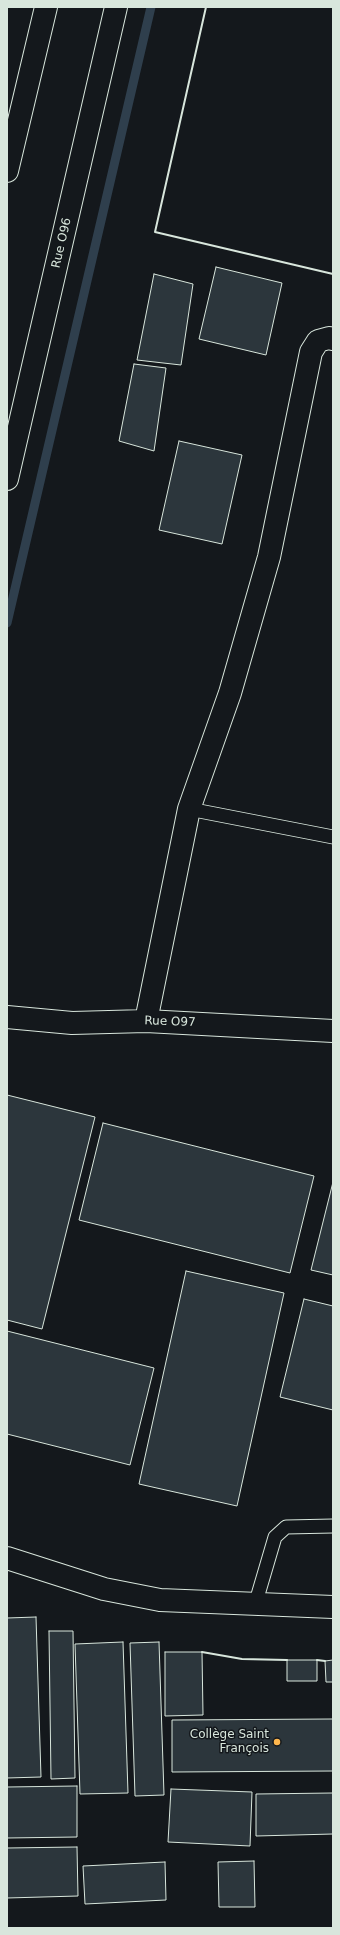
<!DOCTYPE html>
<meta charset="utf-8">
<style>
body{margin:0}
#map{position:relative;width:340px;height:1935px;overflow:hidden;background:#14181c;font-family:"DejaVu Sans",sans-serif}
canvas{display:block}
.frame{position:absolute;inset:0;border:8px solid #d8e6dc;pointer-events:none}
</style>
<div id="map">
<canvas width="340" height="1935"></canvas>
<div class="frame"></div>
</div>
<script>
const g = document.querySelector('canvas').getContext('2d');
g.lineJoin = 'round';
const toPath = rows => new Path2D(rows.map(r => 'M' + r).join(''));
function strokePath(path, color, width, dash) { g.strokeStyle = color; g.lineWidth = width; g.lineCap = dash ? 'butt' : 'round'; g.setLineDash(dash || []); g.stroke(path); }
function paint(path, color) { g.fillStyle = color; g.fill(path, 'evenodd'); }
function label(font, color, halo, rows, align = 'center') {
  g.font = font + ' "DejaVu Sans",sans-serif'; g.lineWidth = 3; g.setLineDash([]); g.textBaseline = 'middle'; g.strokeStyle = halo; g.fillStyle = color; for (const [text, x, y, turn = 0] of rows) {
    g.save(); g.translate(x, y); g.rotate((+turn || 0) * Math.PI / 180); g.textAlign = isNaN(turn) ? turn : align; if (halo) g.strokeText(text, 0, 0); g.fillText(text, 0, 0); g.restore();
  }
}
strokePath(toPath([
 [7,623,151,7]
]), '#2f3f4d', 9);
const building = toPath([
 [216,267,282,283,266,355,199,339,216,267],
 [154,274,193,284,181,365,137,360,154,274],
 [134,364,166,368,154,451,119,441,134,364],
 [179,441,242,455,222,544,159,530,179,441],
 [7,1095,95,1117,42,1329,7,1320,7,1095],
 [103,1123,314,1176,290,1273,79,1220,103,1123],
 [333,1182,333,1275,311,1270,333,1182],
 [186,1271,284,1293,237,1506,139,1484,186,1271],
 [304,1299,333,1306,333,1410,280,1397,304,1299],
 [7,1331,154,1368,130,1465,7,1434,7,1331],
 [36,1617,41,1777,7,1778,7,1618,36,1617],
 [49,1631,73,1631,75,1778,51,1779,49,1631],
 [123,1642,128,1793,80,1794,75,1644,123,1642],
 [159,1642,164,1795,135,1796,130,1643,159,1642],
 [165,1652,202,1652,203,1715,165,1716,165,1652],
 [287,1660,317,1660,317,1681,287,1681,287,1660],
 [333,1660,333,1682,326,1682,325,1661,333,1660],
 [333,1719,333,1771,172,1772,172,1720,333,1719],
 [77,1786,77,1837,7,1838,7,1787,77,1786],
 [171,1789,252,1792,250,1846,168,1842,171,1789],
 [333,1793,333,1834,256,1836,256,1794,333,1793],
 [77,1847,78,1896,7,1898,7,1848,77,1847],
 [254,1861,255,1907,219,1907,218,1862,254,1861],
 [165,1862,166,1900,85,1904,83,1866,165,1862]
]);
paint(building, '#2c363c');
strokePath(building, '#d8e6dc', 1);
const lane = toPath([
 [189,809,333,837],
 [255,1605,275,1537,286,1527,333,1526]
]);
const street = toPath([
 [7,1017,72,1023,146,1021,333,1031],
 [146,1021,189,809,230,693,269,557,311,352,318,341,329,338,333,339]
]);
const secondary = toPath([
 [7,171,46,7],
 [7,479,116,7],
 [7,1558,104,1589,160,1600,333,1607]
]);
strokePath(lane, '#d8e6dc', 15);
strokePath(street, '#d8e6dc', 24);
strokePath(secondary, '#d8e6dc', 24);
strokePath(lane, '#14181c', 13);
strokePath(street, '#14181c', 22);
strokePath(secondary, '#14181c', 22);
strokePath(toPath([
 [206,7,155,232,333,274],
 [202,1652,242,1659,287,1660],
 [317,1660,325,1661]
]), '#d8e6dc', 2);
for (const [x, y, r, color] of [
 [277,1742,4,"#ffb74d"]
]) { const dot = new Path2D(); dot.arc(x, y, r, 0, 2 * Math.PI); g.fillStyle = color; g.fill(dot); strokePath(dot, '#14181c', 1.5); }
label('12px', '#d8e6dc', '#14181c', [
 ["Rue O96",62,243,-77],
 ["Rue O97",170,1022,2]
]);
label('12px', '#d8e6dc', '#14181c', [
 ["Collège Saint",269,1735],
 ["François",269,1749]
], 'right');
</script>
